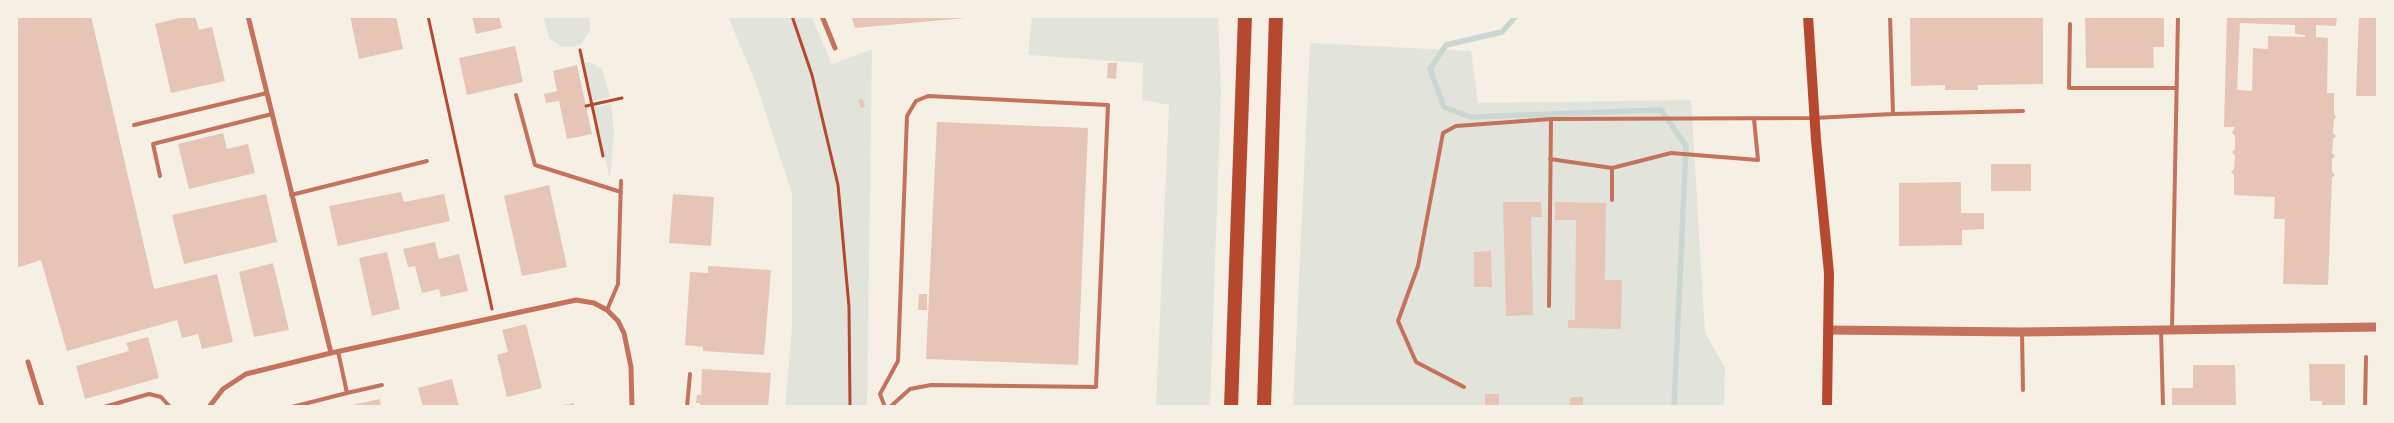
<!DOCTYPE html>
<style>
body{margin:0}
#map{position:relative;width:2394px;height:423px;overflow:hidden;background:#f6efe4;font-family:"PT Sans Narrow",sans-serif}
canvas{display:block}
.frame{position:absolute;inset:0;border:18px solid #f6efe4;pointer-events:none}
</style>
<div id="map">
<canvas width="2394" height="423"></canvas>
<div class="frame"></div>
</div>
<script>
const g = document.querySelector('canvas').getContext('2d');
g.lineJoin = 'round';
function paint(path, color) { g.fillStyle = color; g.fill(path, 'evenodd'); }
const toPath = rows => new Path2D(rows.map(r => 'M' + r).join(''));
function strokePath(path, color, width, dash) { g.strokeStyle = color; g.lineWidth = width; g.lineCap = dash ? 'butt' : 'round'; g.setLineDash(dash || []); g.stroke(path); }
paint(toPath([
 [543,16,589,16,590,31,581,44,573,47,562,47,549,38],
 [728,16,811,16,832,64,872,49,867,407,785,407,792,328,792,194,757,86],
 [1032,16,1218,16,1221,92,1210,407,1156,407,1169,105,1142,100,1143,63,1028,55],
 [1310,43,1471,51,1478,103,1691,100,1705,332,1725,368,1724,407,1293,407],
 [584,62,590,62,602,69,610,97,593,101],
 [611,104,614,133,610,180,594,108]
]), '#e2e4dc');
strokePath(toPath([
 [1516,16,1502,32,1446,45,1430,69,1444,107,1470,117,1661,110,1686,146,1674,407]
]), '#c9d6d2', 5.5);
paint(toPath([
 [16,16,91,16,154,289,217,274,233,342,202,349,198,334,182,338,177,320,67,351,41,260,16,268],
 [187,16,195,16,199,30,212,27,225,81,171,93,155,24],
 [350,16,396,16,403,49,359,59],
 [472,16,499,16,502,28,476,34],
 [851,16,966,16,966,18,855,28],
 [1910,16,2043,16,2043,84,1978,85,1978,90,1945,90,1945,85,1911,86],
 [2085,16,2164,16,2164,47,2153,47,2154,68,2086,68],
 [2227,16,2337,16,2336,26,2316,25,2316,37,2328,38,2327,93,2334,93,2334,114,2336,117,2334,120,2333,133,2336,136,2333,139,2332,153,2335,156,2332,159,2332,172,2335,175,2332,178,2328,285,2283,284,2285,219,2274,219,2275,197,2234,195,2234,175,2231,172,2234,169,2235,156,2232,152,2235,150,2235,136,2232,133,2235,127,2224,127],
 [2240,23,2295,25,2295,34,2305,35,2305,37,2268,36,2268,49,2253,48,2252,91,2237,90],
 [2359,16,2378,16,2378,96,2356,96],
 [515,46,523,82,467,95,459,58],
 [1108,63,1117,63,1116,79,1107,78],
 [577,65,592,134,567,139,559,101,546,103,544,94,557,91,553,71],
 [863,99,865,107,861,108,858,100],
 [937,122,1088,128,1078,365,926,359],
 [223,133,227,149,248,144,255,173,189,189,178,144],
 [1991,164,2031,164,2031,191,1991,191],
 [1961,182,1961,213,1984,213,1984,229,1962,230,1962,245,1899,246,1899,183],
 [549,185,567,267,522,276,504,196],
 [401,192,404,202,444,194,450,221,338,246,329,206],
 [266,194,277,242,184,264,172,215],
 [673,194,714,197,711,246,669,243],
 [1503,202,1541,202,1542,217,1531,217,1533,315,1506,316],
 [1555,202,1606,203,1605,280,1622,280,1621,329,1568,328,1568,320,1575,320,1576,220,1555,220],
 [435,242,439,259,459,254,468,291,441,297,439,289,422,293,415,266,408,267,403,249],
 [1491,251,1492,287,1474,287,1474,252],
 [387,252,400,309,372,316,359,258],
 [273,263,289,330,254,337,239,272],
 [708,266,771,270,764,355,703,351,703,347,685,345,690,272,708,273],
 [919,294,927,294,927,310,918,310],
 [526,324,542,388,507,397,497,355,508,352,502,330],
 [148,337,159,378,85,399,76,366,129,351,126,343],
 [2309,364,2345,364,2345,407,2322,407,2322,401,2310,401],
 [2193,365,2235,365,2236,407,2172,407,2172,388,2193,388],
 [702,369,771,373,768,407,700,407,700,403,696,403,697,395,701,395],
 [452,379,459,407,423,407,418,388],
 [1485,394,1499,394,1499,407,1485,407],
 [1572,397,1583,397,1583,407,1570,407,1570,399],
 [380,399,381,407,348,407,348,406],
 [574,403,575,407,558,407,558,406]
]), '#e6c5b7');
strokePath(toPath([
 [428,16,492,309],
 [792,16,812,75,838,185,849,307,850,407],
 [580,50,603,156],
 [586,106,622,98]
]), '#b5482f', 3);
strokePath(toPath([
 [2070,24,2069,88,2177,88],
 [516,95,535,165,621,192],
 [1893,114,2023,111],
 [134,125,267,93],
 [1550,159,1612,168,1671,153,1758,160,1754,119],
 [160,176,153,144,272,114],
 [291,195,427,161],
 [1612,200,1612,168],
 [1549,306,1551,119],
 [607,310,618,284,621,181],
 [2161,329,2163,407],
 [2172,329,2178,16],
 [2022,332,2023,390],
 [1464,387,1416,362,1398,321,1418,266,1443,133,1456,126,1551,119,1814,118,1893,114,1890,16],
 [347,393,382,385],
 [104,407,149,394,161,397,170,407],
 [292,407,347,393,338,351],
 [687,407,690,374],
 [885,407,880,394,898,361,907,116,916,101,928,96,1108,105,1096,387,931,385,910,389,890,407],
 [2365,407,2366,357]
]), '#c5725c', 4);
strokePath(toPath([
 [248,16,331,353],
 [822,16,835,48],
 [28,362,42,407],
 [209,407,223,389,246,374,331,353,576,300,594,303,607,310,618,321,624,333,631,367,632,407]
]), '#c5725c', 5);
strokePath(toPath([
 [1828,330,2022,332,2378,327]
]), '#c5725c', 9);
strokePath(toPath([
 [1808,16,1816,140,1829,273,1827,407]
]), '#b5482f', 10);
strokePath(toPath([
 [1231,407,1245,16],
 [1264,407,1276,16]
]), '#b5482f', 14);
</script>
